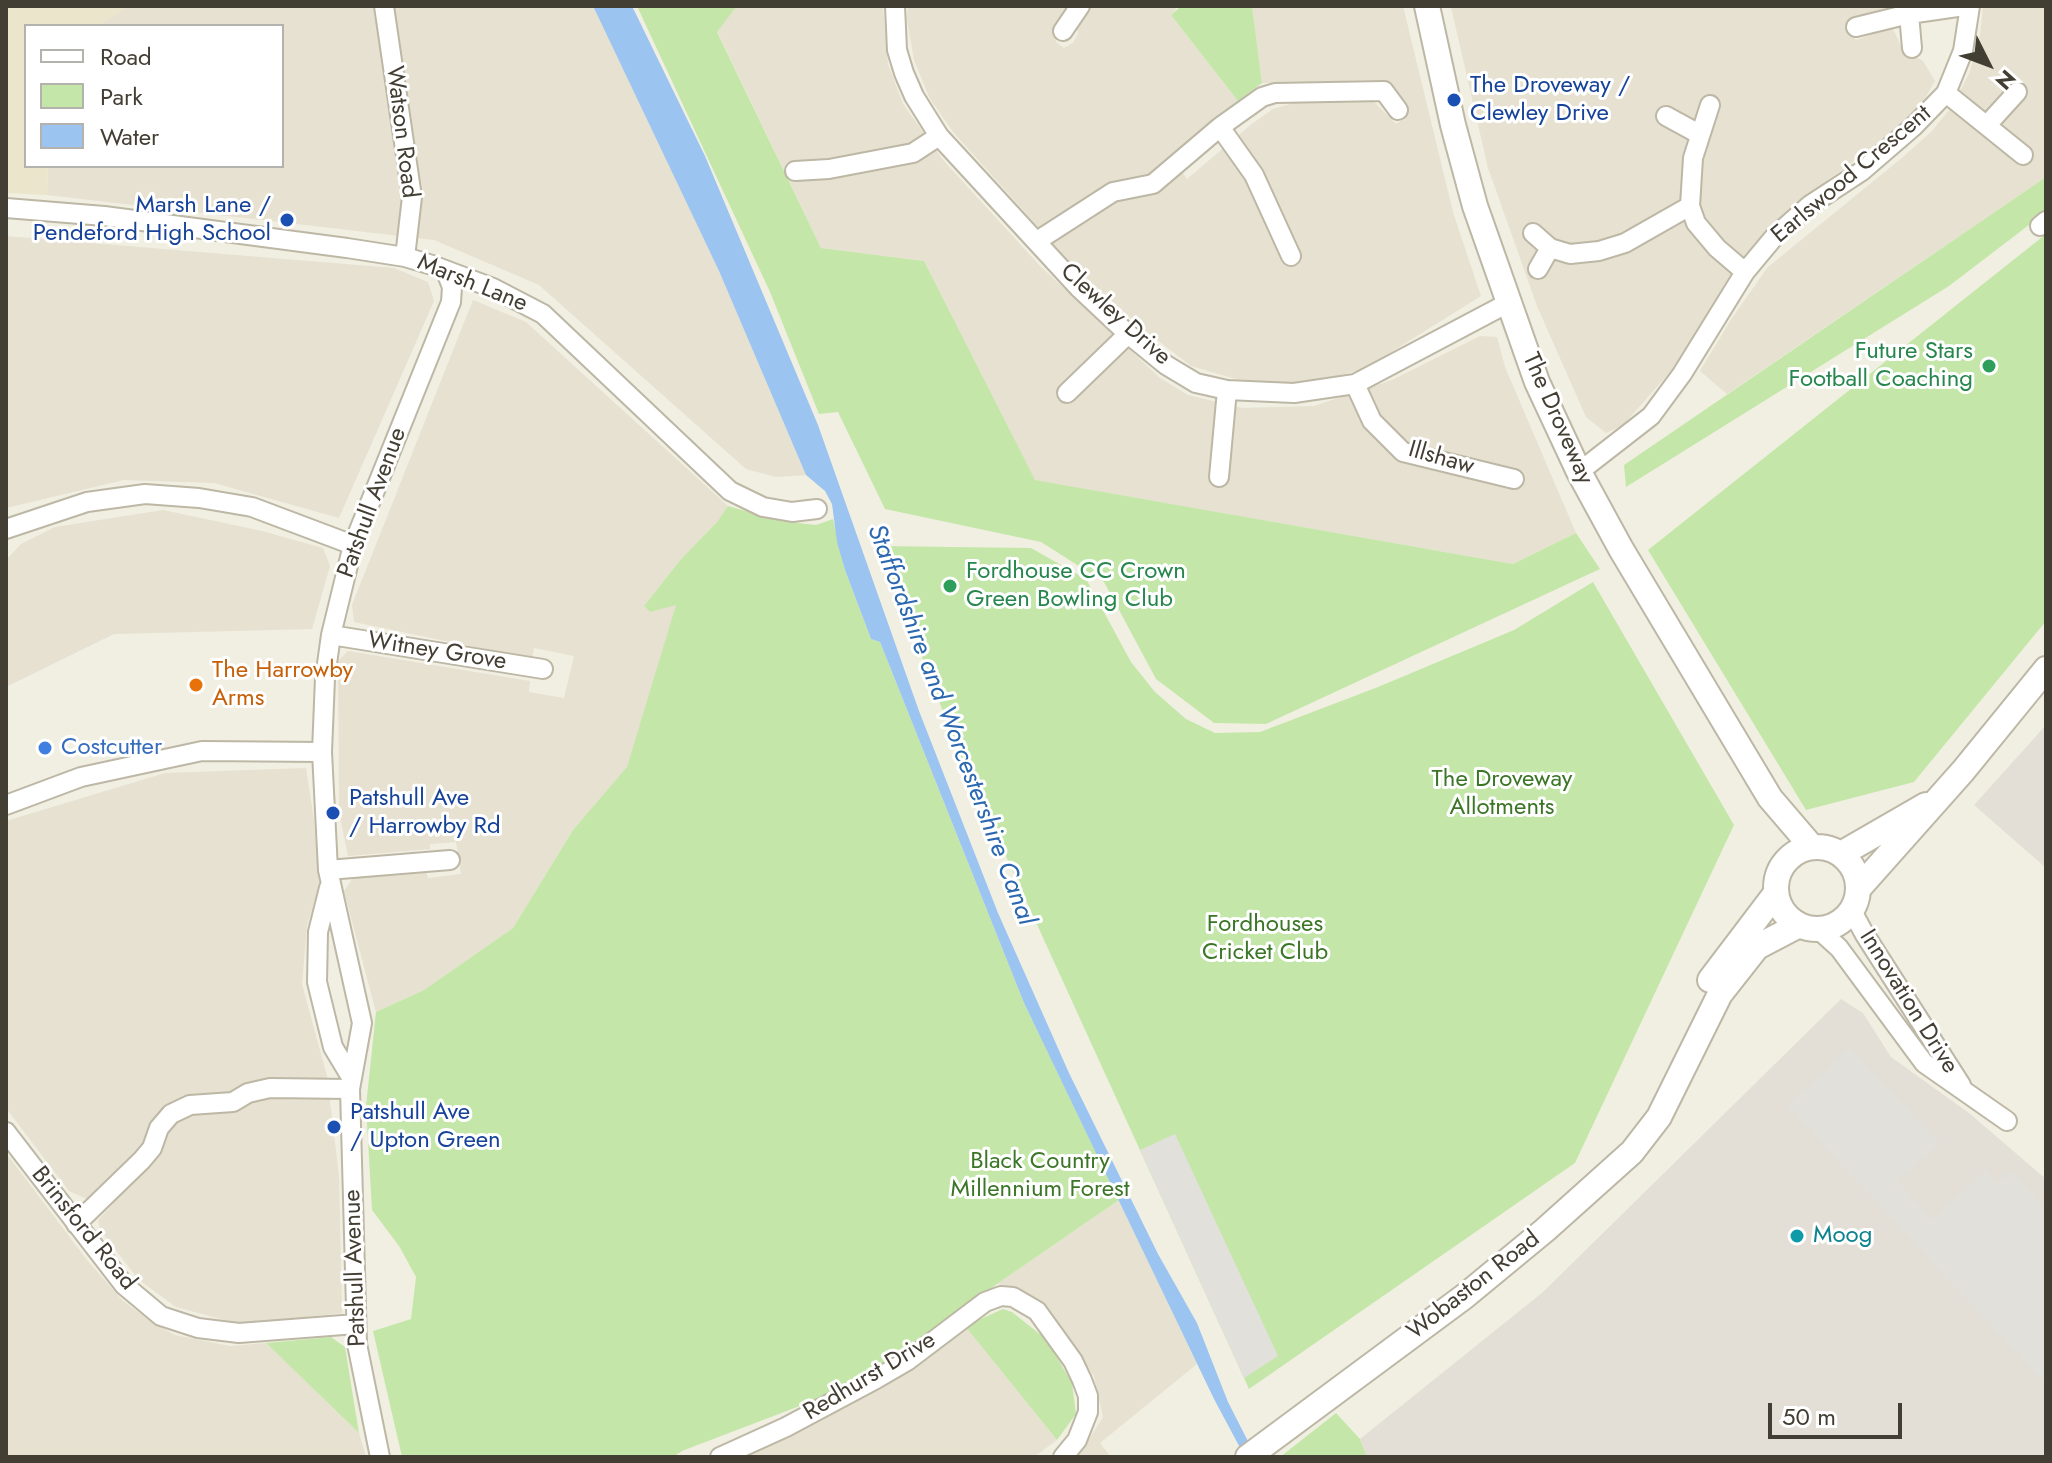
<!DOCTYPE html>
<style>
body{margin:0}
#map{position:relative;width:2052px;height:1463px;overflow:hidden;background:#f1efe2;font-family:Jost,sans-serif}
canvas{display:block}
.frame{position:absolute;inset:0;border:8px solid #433e33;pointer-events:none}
.legend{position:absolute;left:24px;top:24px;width:260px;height:144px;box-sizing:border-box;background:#fff;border:2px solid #b4b2ad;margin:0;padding:10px 14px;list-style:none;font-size:24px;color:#433e33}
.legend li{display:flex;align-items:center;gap:16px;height:40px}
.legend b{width:40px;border:2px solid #b4b2ad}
.north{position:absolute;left:1948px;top:24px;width:80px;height:80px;-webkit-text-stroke:6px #fff;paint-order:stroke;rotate:132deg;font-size:22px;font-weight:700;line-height:32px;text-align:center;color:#433e33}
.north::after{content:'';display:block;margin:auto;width:28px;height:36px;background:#433e33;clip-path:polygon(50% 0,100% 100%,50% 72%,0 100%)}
.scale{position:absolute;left:1768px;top:1403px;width:134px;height:36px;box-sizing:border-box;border:4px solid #433e33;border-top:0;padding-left:10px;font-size:24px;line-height:28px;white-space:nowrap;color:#433e33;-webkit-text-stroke:6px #fff;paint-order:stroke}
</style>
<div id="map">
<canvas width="2052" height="1463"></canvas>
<div class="frame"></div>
<ul class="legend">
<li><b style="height:10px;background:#fff"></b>Road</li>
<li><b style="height:22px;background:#c4e7a9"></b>Park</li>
<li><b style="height:22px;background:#9cc4f1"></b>Water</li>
</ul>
<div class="north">N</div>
<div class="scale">50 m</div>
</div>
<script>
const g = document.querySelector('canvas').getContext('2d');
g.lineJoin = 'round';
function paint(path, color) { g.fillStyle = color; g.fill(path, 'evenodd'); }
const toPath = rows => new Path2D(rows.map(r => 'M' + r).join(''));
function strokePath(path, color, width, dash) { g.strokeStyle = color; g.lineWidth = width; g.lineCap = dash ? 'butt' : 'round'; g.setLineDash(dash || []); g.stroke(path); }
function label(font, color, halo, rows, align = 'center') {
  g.font = font + ' Jost,sans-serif'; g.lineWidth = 6; g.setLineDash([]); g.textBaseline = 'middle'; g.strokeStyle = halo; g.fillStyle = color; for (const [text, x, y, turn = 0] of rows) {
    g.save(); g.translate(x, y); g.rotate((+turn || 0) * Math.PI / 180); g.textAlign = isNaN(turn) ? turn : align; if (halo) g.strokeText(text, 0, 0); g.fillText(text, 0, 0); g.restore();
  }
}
paint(toPath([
 [127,6,593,6,719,271,806,475,776,477,746,469,539,285,434,240,47,195,48,166,282,166,282,26,98,26],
 [737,6,883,6,888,64,903,104,943,160,1040,266,1160,378,1188,395,1242,408,1314,406,1392,380,1480,336,1497,337,1505,367,1576,533,1513,564,1034,480,924,261,821,248,717,31],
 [908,6,1069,6,1053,34,1057,43,1064,48,1073,43,1078,34,1077,26,1091,6,1173,6,1176,9,1171,15,1238,101,1172,158,1187,179,1253,123,1273,109,1304,100,1370,98,1396,124,1404,119,1398,95,1390,83,1384,80,1262,83,1252,6,1403,6,1453,212,1481,296,1364,369,1307,384,1236,379,1191,366,1143,329,1073,266,954,133,930,99,914,60,907,20],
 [1454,6,1896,6,1851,18,1844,27,1856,40,1892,27,1903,50,1923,61,1935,81,1920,107,1899,128,1791,207,1757,241,1726,282,1686,354,1623,425,1606,433,1586,417,1537,306,1488,168,1451,7],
 [1983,6,2046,6,2046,177,1727,394,1700,371,1732,318,1768,267,1903,157,1932,131,1950,109,1969,74,1980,35],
 [6,236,394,268,428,282,434,301,339,518,214,483,124,480,6,508],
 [473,300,526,322,728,506,717,522,681,559,644,606,650,612,677,604,628,767,573,830,513,928,424,990,376,1012,344,891,353,878,426,870,428,878,461,874,456,842,430,844,430,849,348,856,339,812,338,661,348,651,530,681,529,692,564,698,574,656,534,648,532,659,354,622,352,605],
 [163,510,262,531,323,548,330,566,312,629,114,634,6,687,6,560,21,544,55,527],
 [306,768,314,820,319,884,307,926,302,984,327,1076,339,1176,342,1313,243,1325,176,1307,139,1280,100,1230,98,1220,113,1204,101,1188,87,1199,69,1191,6,1108,6,821,165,773],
 [6,1153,87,1260,123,1301,156,1325,175,1335,230,1346,266,1343,359,1433,366,1457,6,1457],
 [1119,1200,1197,1364,1100,1443,1111,1457,1072,1457,1088,1441,1103,1417,1094,1376,1050,1313,1018,1287,997,1284],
 [965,1326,1057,1440,1034,1457,735,1457,886,1385]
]), '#e6e1d0');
paint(toPath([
 [2046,725,2046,868,1974,805],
 [1841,999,1863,1013,1891,1057,1969,1113,2046,1179,2046,1457,1367,1457,1360,1439,1543,1292]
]), '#e3dfd7');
paint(toPath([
 [6,6,127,6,98,26,26,26,26,166,48,166,47,195,6,193]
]), '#ebe6cb');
paint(toPath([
 [637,6,737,6,717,32,821,248,924,261,1035,480,1513,564,1576,533,1600,569,1266,724,1214,723,1156,679,1104,582,1041,542,885,509,838,412,819,414,770,292],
 [1181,6,1252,6,1262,83,1238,101,1171,15],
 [2046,177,2046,212,1949,286,1626,487,1624,465],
 [2046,234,2046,621,1914,782,1806,810,1648,550],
 [728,506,781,521,816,525,833,519,845,570,871,639,880,642,1024,1003,1119,1200,997,1284,903,1355,831,1394,682,1451,673,1457,402,1457,373,1331,411,1319,416,1277,399,1246,372,1210,366,1106,376,1012,424,990,513,928,573,830,627,767,676,605,650,612,644,606,681,559,717,522],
 [879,546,1031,548,1086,579,1131,662,1155,692,1186,719,1215,733,1260,732,1378,687,1514,630,1593,582,1734,825,1575,1163,1249,1389,961,758],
 [1003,1309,1012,1312,1046,1339,1072,1383,1076,1414,1057,1440,965,1326],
 [331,1337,345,1347,359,1433,266,1343],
 [1336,1413,1360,1439,1367,1457,1280,1457]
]), '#c4e7a9');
paint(toPath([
 [1850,1047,1940,1143,1898,1182,1932,1219,1985,1170,1998,1183,2012,1171,2043,1205,2046,1203,2046,1385,1787,1106],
 [1175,1134,1278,1356,1244,1378,1140,1150]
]), '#e2e0db');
paint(toPath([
 [593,6,632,6,705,156,818,425,919,711,998,913,1069,1073,1158,1254,1197,1323,1228,1402,1256,1457,1245,1457,1214,1399,1024,1003,880,642,871,639,845,570,837,542,832,504,825,491,806,475,719,271]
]), '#9cc4f1');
const minor = toPath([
 [384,6,412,197,405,257],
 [895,6,897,50,904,73,914,96,939,136,1079,288,1128,334,1166,365,1196,383,1227,390,1294,393,1355,384,1508,303],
 [1909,14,1912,48],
 [1856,27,1909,14,1964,6],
 [1063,31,1080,6],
 [1946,93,2023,155],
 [1710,105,1693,158,1690,206,1696,223,1717,248,1745,272],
 [1666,116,1699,134],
 [1987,125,2017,92],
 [1220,127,1254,175,1291,256],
 [795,171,829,169,913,153,939,136],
 [6,208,104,216,347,248,405,257,432,265,493,288,543,314,730,491,763,507,792,512,817,509],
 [2040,226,2046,221],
 [1533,233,1550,248,1570,254,1599,251,1625,243,1690,206],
 [1037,241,1113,192,1153,184,1220,127,1262,97,1275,93,1384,91,1398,110],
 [1538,269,1550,248],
 [1355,384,1372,421,1403,452,1514,479],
 [1067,393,1128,334],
 [1579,472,1651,416,1682,374,1745,272,1775,236,1810,205,1862,171,1913,127,1946,93,1963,51,1970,6],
 [1219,477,1227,390],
 [6,529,87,502,145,494,199,498,252,507,353,545],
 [331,635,543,669],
 [6,805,81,777,202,751,322,752],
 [328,870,450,860],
 [329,888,318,932,317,982,333,1047,351,1077],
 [1852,911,1865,935,1961,1085],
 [1818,929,1839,948,1924,1063,2007,1121],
 [6,1132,124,1285,161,1316,198,1328,239,1333,356,1324],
 [76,1224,142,1160,152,1148,159,1128,171,1114,190,1105,233,1102,248,1093,270,1088,350,1089],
 [380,1457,357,1344,350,1089,362,1023,328,870,322,752,325,678,331,635,353,545,451,302,452,287,446,272],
 [720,1457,786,1427,876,1379,907,1361,985,1302,1001,1296,1013,1297,1037,1311,1073,1361,1082,1380,1088,1396,1088,1412,1077,1440,1063,1457]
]);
const tertiary = toPath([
 [1427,6,1453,125,1475,206,1537,382,1579,472,1621,549,1770,798,1812,847],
 '1776 888a41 41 0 1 1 82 0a41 41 0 1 1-82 0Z',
 [1841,854,1926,805],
 [1859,888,1963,771,2046,669],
 [1710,980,1776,893],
 [1248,1457,1465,1296,1545,1230,1632,1152,1659,1117,1720,994,1757,947,1799,925]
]);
strokePath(minor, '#bdb7a5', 22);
strokePath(tertiary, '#bdb7a5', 28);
strokePath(minor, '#fff', 18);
strokePath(tertiary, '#fff', 24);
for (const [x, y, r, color] of [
 [1454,100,8,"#1a4fb4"],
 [287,220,8,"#1a4fb4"],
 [1989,366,8,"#2e9e5b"],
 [950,586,8,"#2e9e5b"],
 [196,685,8,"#e8710a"],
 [45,748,8,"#3f7fe0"],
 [333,813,8,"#1a4fb4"],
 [334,1127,8,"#1a4fb4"],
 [1797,1236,8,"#0f9aa8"]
]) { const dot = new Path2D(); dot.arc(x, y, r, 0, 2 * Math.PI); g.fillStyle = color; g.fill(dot); strokePath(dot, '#fff', 3); }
label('24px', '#164399', '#fff', [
 ["The Droveway /",1470,86],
 ["Clewley Drive",1470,114],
 ["Marsh Lane /",271,206,"right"],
 ["Pendeford High School",271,234,"right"],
 ["Patshull Ave",349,799],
 ["/ Harrowby Rd",349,827],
 ["Patshull Ave",350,1113],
 ["/ Upton Green",350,1141]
], 'left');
label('24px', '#433e33', '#fff', [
 ["Watson Road",401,132,83],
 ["Earlswood Crescent",1852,175,-40],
 ["Marsh Lane",472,284,22],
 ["Clewley Drive",1115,315,42],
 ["The Droveway",1557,419,66],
 ["Illshaw",1441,459,16],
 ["Patshull Avenue",373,503,-70],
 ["Witney Grove",437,652,9],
 ["Innovation Drive",1908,1002,58],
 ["Brinsford Road",83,1229,51],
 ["Patshull Avenue",356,1268,-92],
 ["Wobaston Road",1474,1286,-38],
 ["Redhurst Drive",870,1377,-31]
]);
label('24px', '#27864d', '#fff', [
 ["Future Stars",1973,352],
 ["Football Coaching",1973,380],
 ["Fordhouse CC Crown",966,572,"left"],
 ["Green Bowling Club",966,600,"left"]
], 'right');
label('24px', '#c56008', '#fff', [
 ["The Harrowby",212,671],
 ["Arms",212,699]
], 'left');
label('24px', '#366cbe', '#fff', [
 ["Costcutter",61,748]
], 'left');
label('24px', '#3b7526', '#fff', [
 ["The Droveway",1502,780],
 ["Allotments",1502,808],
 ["Fordhouses",1265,925],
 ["Cricket Club",1265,953],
 ["Black Country",1040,1162],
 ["Millennium Forest",1040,1190]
]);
label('24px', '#0d838f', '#fff', [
 ["Moog",1813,1236]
], 'left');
label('italic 26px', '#2b68af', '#fff', [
 ["Staffordshire and Worcestershire Canal",950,725,69]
]);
</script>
